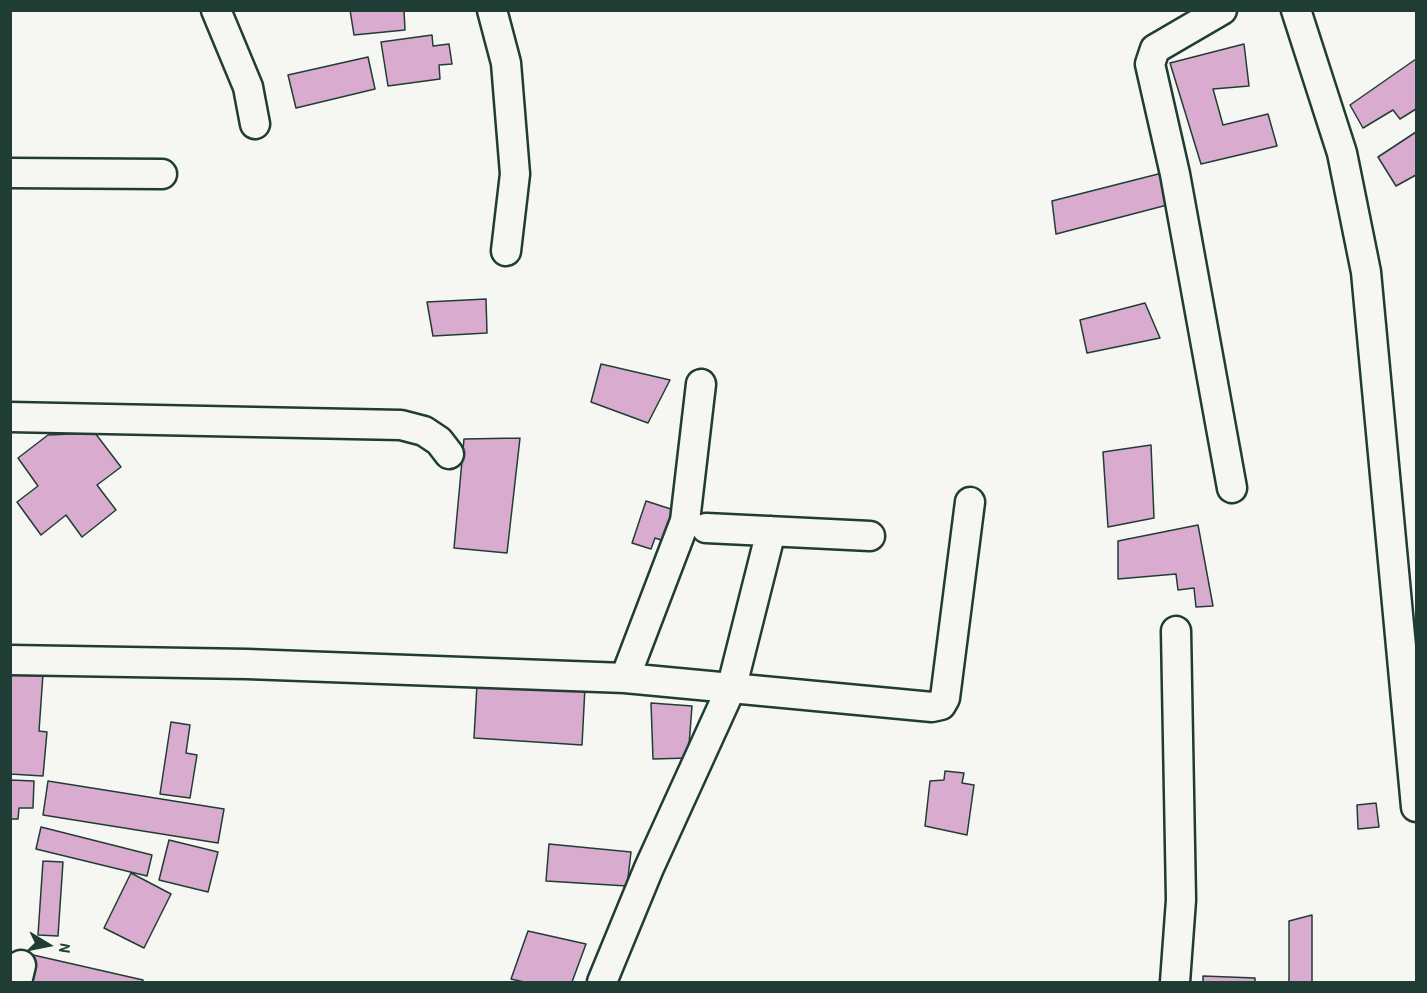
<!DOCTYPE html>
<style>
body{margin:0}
#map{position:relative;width:1427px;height:993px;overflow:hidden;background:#f6f6f2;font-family:"Patrick Hand",sans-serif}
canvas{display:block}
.frame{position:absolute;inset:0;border:12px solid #1f3d34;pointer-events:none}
.north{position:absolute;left:18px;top:915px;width:60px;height:60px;-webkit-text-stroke:4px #f6f6f2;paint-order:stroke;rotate:100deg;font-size:16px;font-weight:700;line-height:24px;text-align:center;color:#1f3d34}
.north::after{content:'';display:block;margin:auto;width:21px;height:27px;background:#1f3d34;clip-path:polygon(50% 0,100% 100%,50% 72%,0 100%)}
</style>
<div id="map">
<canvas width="1427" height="993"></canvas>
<div class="frame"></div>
<div class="north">N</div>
</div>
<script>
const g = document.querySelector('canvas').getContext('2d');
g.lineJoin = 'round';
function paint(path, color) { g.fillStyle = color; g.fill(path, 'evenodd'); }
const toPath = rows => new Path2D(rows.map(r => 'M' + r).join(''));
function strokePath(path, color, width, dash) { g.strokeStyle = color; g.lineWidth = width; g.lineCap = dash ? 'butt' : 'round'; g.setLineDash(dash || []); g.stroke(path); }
const building = toPath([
 [350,10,404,10,405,30,354,35,350,10],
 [432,35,433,46,449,44,452,64,439,65,440,79,388,86,381,42,432,35],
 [1244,44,1249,86,1213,89,1223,125,1268,114,1277,146,1201,164,1170,63,1244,44],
 [368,57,375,89,296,108,288,75,368,57],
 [1416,59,1416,109,1400,119,1393,110,1363,128,1350,105,1416,59],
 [1416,132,1416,175,1396,186,1378,157,1416,132],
 [1170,171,1171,204,1056,234,1052,201,1170,171],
 [486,299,487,333,433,336,427,302,486,299],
 [1145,303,1160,338,1087,353,1080,320,1145,303],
 [601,364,670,380,648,423,591,402,601,364],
 [95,433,121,467,97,485,116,510,82,537,66,515,41,535,17,502,38,486,18,458,48,435,95,433],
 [520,438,507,553,454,548,464,439,520,438],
 [1151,445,1154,518,1108,527,1103,452,1151,445],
 [646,501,680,512,670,543,655,538,651,549,632,543,646,501],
 [1198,525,1213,606,1196,607,1194,588,1178,590,1176,574,1118,579,1118,541,1198,525],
 [10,671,43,674,39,731,47,732,43,776,10,774,10,671],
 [477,684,585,687,582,745,474,738,477,684],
 [651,703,692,706,688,758,653,759,651,703],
 [171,722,190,725,186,753,197,755,190,798,160,794,171,722],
 [945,771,964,773,962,783,974,785,967,835,925,826,930,781,944,780,945,771],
 [10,780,34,781,33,808,19,808,18,819,10,819,10,780],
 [48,781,224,809,218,843,43,815,48,781],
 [1376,803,1379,827,1358,829,1357,805,1376,803],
 [41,827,152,855,147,876,36,849,41,827],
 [169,840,218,852,208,892,159,880,169,840],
 [549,844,631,852,627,886,546,881,549,844],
 [43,861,63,862,58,936,38,935,43,861],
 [131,873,171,894,144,948,104,928,131,873],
 [1312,915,1312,982,1289,982,1289,921,1312,915],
 [528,931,586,944,572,982,524,982,511,979,528,931],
 [20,952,143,980,143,982,20,982,20,952],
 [1203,976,1255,978,1255,982,1203,982,1203,976]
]);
paint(building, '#d9accf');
strokePath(building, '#1f3d34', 1.5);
const minor = toPath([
 [216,10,248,87,255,124],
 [492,10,506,63,515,174,506,251],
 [1222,10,1155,49,1150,64,1175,174,1232,488],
 [1296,10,1342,153,1366,272,1416,807],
 [10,173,162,174],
 [10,417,401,425,424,431,439,441,449,454],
 [706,528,870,536],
 [10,660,247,664,625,678,932,707,941,705,945,698,970,502],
 [625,678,685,521,701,384],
 [17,982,21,965],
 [602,982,649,868,732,686,771,531],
 [1175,982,1181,900,1176,631]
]);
strokePath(minor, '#1f3d34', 33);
strokePath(minor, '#f6f6f2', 28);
</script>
